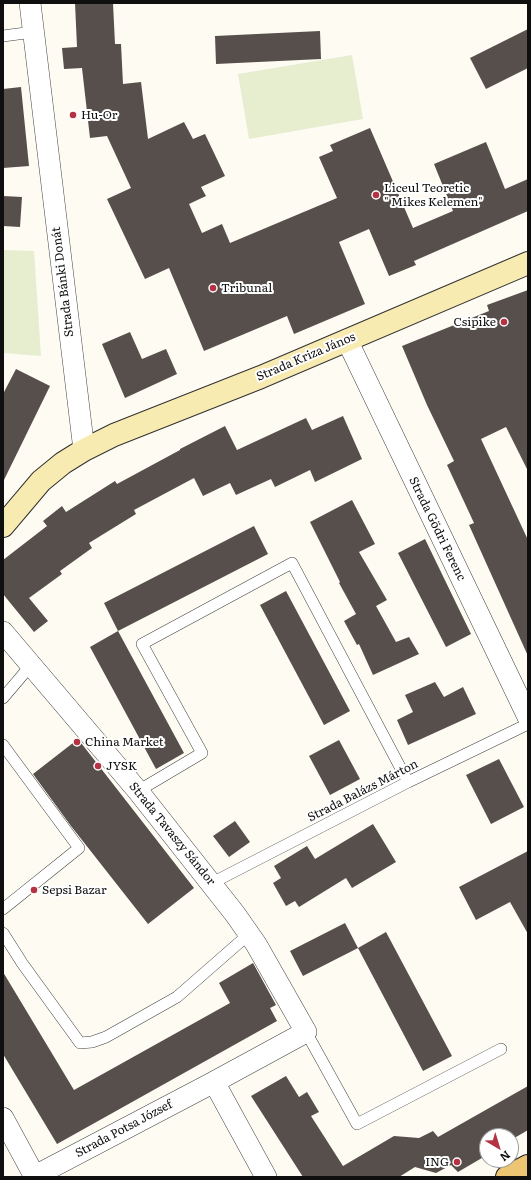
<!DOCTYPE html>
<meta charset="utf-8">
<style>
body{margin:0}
#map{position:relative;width:531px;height:1180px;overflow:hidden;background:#fefbf2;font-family:Literata,serif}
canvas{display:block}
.frame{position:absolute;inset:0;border:4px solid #0f0f0f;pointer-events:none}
.north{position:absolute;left:479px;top:1128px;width:40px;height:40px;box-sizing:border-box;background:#fff;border:1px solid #9f9f9f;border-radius:50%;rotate:142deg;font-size:11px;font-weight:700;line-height:16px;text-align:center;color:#0f0f0f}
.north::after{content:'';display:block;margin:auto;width:14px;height:18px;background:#b43242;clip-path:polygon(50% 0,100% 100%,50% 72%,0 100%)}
</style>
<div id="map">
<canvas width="531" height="1180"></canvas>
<div class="frame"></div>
<div class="north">N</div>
</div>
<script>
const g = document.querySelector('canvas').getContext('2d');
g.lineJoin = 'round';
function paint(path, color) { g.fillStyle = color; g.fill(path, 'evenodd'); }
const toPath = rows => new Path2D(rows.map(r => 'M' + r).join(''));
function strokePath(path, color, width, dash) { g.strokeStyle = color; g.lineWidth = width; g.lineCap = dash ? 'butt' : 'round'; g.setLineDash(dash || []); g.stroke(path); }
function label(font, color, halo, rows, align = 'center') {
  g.font = font + ' Literata,serif'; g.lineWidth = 4; g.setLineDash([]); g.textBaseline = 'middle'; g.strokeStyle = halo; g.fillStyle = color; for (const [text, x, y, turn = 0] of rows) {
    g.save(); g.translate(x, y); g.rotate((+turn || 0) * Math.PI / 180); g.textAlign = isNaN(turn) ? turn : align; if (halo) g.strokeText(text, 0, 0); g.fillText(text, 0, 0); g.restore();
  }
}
paint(toPath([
 [352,55,363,119,249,139,238,74],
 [3,250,34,251,41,356,3,353]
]), '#e6eecf');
paint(toPath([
 [75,3,113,3,115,44,121,44,123,84,141,82,148,139,184,122,193,139,205,134,225,176,201,187,206,196,189,204,202,233,222,224,230,243,337,198,319,157,333,151,330,145,370,128,413,228,453,211,434,164,486,142,505,189,528,179,528,211,414,261,416,265,389,276,369,229,339,242,365,304,294,334,287,316,204,351,169,268,145,279,107,199,131,188,107,136,90,138,82,68,64,69,62,48,77,47],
 [528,29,528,68,486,89,470,58],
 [320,31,321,59,216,64,215,36],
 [21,87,29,166,3,168,3,89],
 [3,196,22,197,20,227,3,226],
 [528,290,528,471,506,427,481,439,528,540,528,656,469,525,474,523,447,465,454,461,427,405,402,346,489,311,487,305],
 [130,332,142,359,166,349,177,374,125,398,102,344],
 [16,369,50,386,3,482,3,394],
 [343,416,362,459,315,482,310,470,275,487,271,479,236,495,230,483,203,496,194,478,134,510,136,514,89,543,92,548,60,571,62,574,29,598,48,621,34,632,3,594,3,560,47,526,43,521,62,506,66,512,115,481,117,484,180,450,180,449,225,426,237,450,306,418,312,430],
 [352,500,375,544,359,552,387,600,376,606,396,642,409,637,419,654,373,675,359,644,357,645,344,621,356,614,339,583,340,582,310,522],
 [254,526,268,554,118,631,104,603],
 [425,539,471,634,446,647,398,553],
 [286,591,350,711,324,725,260,605],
 [118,631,184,753,156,769,90,647],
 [435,682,444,697,463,687,476,714,408,745,397,720,413,712,405,695],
 [78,739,194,888,148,924,71,826,33,774],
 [339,740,360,779,330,795,309,756],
 [499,759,524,807,491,824,466,775],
 [235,821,250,842,229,857,213,836],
 [373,824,396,862,352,888,346,878,299,907,295,901,286,906,273,883,281,878,274,866,307,846,315,859],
 [528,851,528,934,510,902,476,920,459,887],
 [345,923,358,948,303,976,290,951],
 [386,932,452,1056,423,1071,358,948],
 [253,963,276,1005,270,1008,277,1021,57,1144,3,1054,3,972,74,1090,230,1003,219,983],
 [286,1076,299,1097,307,1092,319,1112,311,1116,343,1166,394,1136,419,1138,433,1131,438,1137,528,1086,528,1130,511,1140,511,1136,487,1136,487,1155,458,1172,451,1165,436,1173,415,1167,399,1177,303,1177,251,1096]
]), '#574f4c');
const lane = toPath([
 [3,36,33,32],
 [3,698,31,665],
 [3,745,79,848,3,909],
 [138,791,202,753,142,644,292,563,408,782],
 [212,883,408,782,528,724],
 [3,933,22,963,80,1043,92,1042,106,1037,177,997,249,934],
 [306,1032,357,1124,501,1049]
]);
const street = toPath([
 [30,3,84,450],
 [347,340,528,717],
 [3,632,138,791,235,914,256,944,306,1032,214,1082],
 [3,1118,35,1177],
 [35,1176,214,1082,266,1177]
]);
const secondary = toPath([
 [3,526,41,481,63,463,84,450,114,435,261,377,528,263]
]);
const primary = toPath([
 [507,1177,528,1166]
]);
strokePath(lane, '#424242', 12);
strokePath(street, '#424242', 22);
strokePath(secondary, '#313131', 24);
strokePath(primary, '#202020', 24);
strokePath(lane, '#fff', 11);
strokePath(street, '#fff', 21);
strokePath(secondary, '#f8ebb2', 22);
strokePath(primary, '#edc673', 22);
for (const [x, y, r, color] of [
 [73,115,4,"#b43242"],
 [376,195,4,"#b43242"],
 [213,288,4,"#b43242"],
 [504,322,4,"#b43242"],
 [77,742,4,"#b43242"],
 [98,766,4,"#b43242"],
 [34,890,4,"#b43242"],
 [457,1162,4,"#b43242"]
]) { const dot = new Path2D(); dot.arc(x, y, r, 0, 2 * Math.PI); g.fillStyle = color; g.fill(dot); strokePath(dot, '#fff', 1.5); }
label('12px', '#0f0f0f', '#fff', [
 ["Hu-Or",81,115],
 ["Liceul Teoretic",384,188],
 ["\" Mikes Kelemen\"",384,202],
 ["Tribunal",221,288],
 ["Csipike",496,322,"right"],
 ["China Market",85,742],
 ["JYSK",106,766],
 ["Sepsi Bazar",42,890],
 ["ING",449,1162,"right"]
], 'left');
label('12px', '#0f0f0f', '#fff', [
 ["Strada Bánki Donát",63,282,-97],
 ["Strada Kriza János",306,357,-23],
 ["Strada Gödri Ferenc",437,529,64],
 ["Strada Balázs Márton",363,791,-27],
 ["Strada Tavaszy Sándor",172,834,51],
 ["Strada Potsa József",124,1129,-28]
]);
</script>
